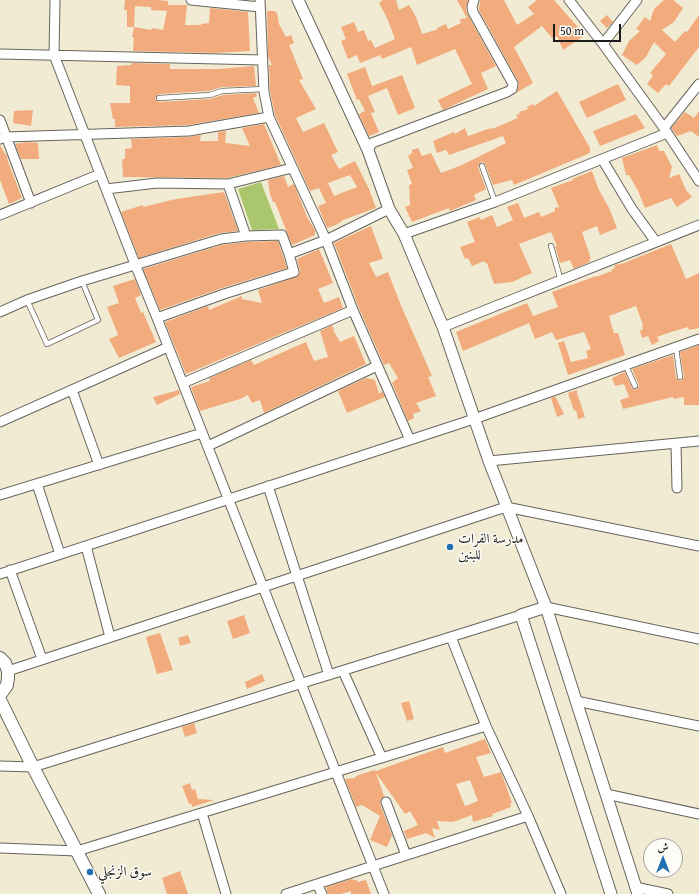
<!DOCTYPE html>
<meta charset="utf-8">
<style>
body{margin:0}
#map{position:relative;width:699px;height:894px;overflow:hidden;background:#f1ebd3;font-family:"Gentium Book Plus",Amiri,serif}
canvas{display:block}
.north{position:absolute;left:643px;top:838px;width:40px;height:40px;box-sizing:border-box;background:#fdfcf7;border:1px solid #a3a29f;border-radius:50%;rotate:0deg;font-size:11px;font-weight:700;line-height:16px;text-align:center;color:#1c1c1c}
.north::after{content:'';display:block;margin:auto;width:14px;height:18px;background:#1f6fb2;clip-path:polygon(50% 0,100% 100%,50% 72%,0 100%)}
.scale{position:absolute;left:553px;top:24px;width:68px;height:18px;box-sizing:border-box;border:2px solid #1c1c1c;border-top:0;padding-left:5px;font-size:12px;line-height:14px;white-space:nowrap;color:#1c1c1c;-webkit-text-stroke:3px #fdfcf7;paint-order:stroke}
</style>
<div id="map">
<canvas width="699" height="894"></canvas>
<div class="north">ش</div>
<div class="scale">50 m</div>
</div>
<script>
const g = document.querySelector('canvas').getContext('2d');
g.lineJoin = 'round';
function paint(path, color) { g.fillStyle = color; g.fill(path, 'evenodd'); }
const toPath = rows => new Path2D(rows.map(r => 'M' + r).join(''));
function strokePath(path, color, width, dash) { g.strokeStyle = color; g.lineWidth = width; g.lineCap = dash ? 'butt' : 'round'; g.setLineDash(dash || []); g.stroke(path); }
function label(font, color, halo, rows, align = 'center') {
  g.font = font + ' "Gentium Book Plus",Amiri,serif'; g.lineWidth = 3; g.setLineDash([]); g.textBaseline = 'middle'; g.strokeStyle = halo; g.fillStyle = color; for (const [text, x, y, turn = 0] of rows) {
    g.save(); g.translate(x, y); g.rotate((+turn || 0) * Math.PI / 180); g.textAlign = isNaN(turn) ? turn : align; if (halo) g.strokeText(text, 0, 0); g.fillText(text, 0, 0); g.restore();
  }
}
paint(toPath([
 [261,182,279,229,252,230,238,189]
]), '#abc76e');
paint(toPath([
 [125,0,158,0,168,1,168,5,187,5,185,25,201,25,201,24,209,23,210,8,248,12,250,51,216,53,133,51,134,37,132,37,134,27,127,27,127,10,124,10],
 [135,6,151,7,151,10,167,11,163,30,152,28,151,30,134,27],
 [383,0,396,0,399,10,409,5,416,17,422,34,436,30,439,27,446,24,448,29,461,23,460,19,467,18,457,0,468,0,466,8,468,15,496,66,481,73,488,89,443,110,438,100,472,84,455,49,417,65,411,47,382,59,380,55,360,63,357,55,348,59,341,41,346,39,341,27,354,22,358,32,364,30,368,41,371,40,375,48,395,39,387,18,379,3],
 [480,0,504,0,517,25,534,14,528,7,537,0,554,0,585,35,563,50,557,36,552,38,542,26,514,47,533,83,516,93,519,85,518,81,479,10],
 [664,0,673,0,683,8,674,22,662,30,675,42,685,31,687,32,699,15,699,47,669,86,666,84,658,93,647,84,653,76,650,73,666,54,654,42,646,57,637,65,622,55,629,41,640,31,636,29,645,17,650,21,654,9],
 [267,11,274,11,277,13,279,24,286,37,291,35,294,43,289,45,303,79,299,80,316,109,296,118,303,132,324,123,338,152,331,155,339,169,355,161,369,189,376,208,343,220,338,224,327,228,318,206,326,203,319,188,310,191,275,115,270,91,269,65,272,65,268,56],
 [350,175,357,187,334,196,328,183],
 [607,15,613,22,607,28,600,21],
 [132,63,170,64,170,69,219,69,254,66,256,86,222,87,209,91,159,94,156,96,155,99,159,102,210,99,223,95,256,93,257,96,253,98,259,113,188,125,115,127,115,119,113,119,110,103,130,103,130,86,116,85,117,66,131,65],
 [365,67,372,86,402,75,415,108,398,115,387,88,368,96,375,112,371,113,379,132,369,136,359,114,365,111,359,99,357,100,347,74],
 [618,84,626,100,587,118,579,102],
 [557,91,590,148,590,153,514,185,512,180,493,185,485,164,483,162,480,163,478,167,486,189,474,195,476,200,450,211,449,208,412,222,405,207,410,205,409,185,412,184,407,170,413,168,408,156,412,153,412,150,418,148,422,156,431,153,441,173,462,165,506,143,503,136,449,155,446,150,437,153,433,141,454,132,455,134,465,128,468,136,491,128,492,129,518,118,516,115,520,114,519,112,528,109,527,107,533,104,534,106],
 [33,110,31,126,13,123,14,111],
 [699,111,699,137,691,131,677,136,671,128,685,112,694,118],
 [636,114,645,128,600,146,593,131],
 [264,124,281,165,227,178,123,177,122,159,125,159,125,149,132,148,131,139,189,137,201,135,200,141,218,141,218,132,226,131,225,143,250,146,242,128],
 [27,142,38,143,39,159,21,159,15,144],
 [0,145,5,154,6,154,8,159,7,159,22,198,9,204,0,180],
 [657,145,659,151,664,151,672,167,669,178,679,174,686,190,692,197,677,207,671,198,645,208,638,191,629,175,626,175,622,158],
 [592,171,599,190,609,208,617,228,600,235,597,226,582,232,591,259,589,259,590,262,574,269,570,260,560,263,555,246,557,246,551,232,519,244,532,273,512,282,494,284,487,263,485,263,484,261,472,266,468,258,465,259,460,247,475,242,467,222,480,217,481,220,492,215,497,227,513,220,507,207,518,203,524,218,539,212,541,217,555,211,555,208,559,207,551,188,573,180,572,179],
 [284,176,288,187,294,184,307,217,315,230,315,235,292,245,275,202,273,202,270,194,268,180],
 [224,192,238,231,219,233,139,258,121,212,143,205,143,207,176,199],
 [371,226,383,259,369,263,376,277,388,272,400,303,432,376,428,377,436,396,416,403,421,411,413,414,414,418,408,421,392,383,398,378,389,363,384,365,359,308,334,243],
 [278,241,287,268,222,288,160,310,143,269,222,245,246,242],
 [671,244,686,279,699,273,699,328,689,330,688,327,671,332,657,337,659,341,652,345,648,336,642,338,640,331,643,329,642,326,643,325,636,306,609,316,614,333,618,333,625,355,568,375,558,343,564,341,571,362,588,358,586,351,591,349,584,332,556,340,552,332,535,339,529,323,463,351,456,332,527,303,533,316,558,307,552,292,596,276,596,277,612,271,612,269,615,268,615,265,624,263],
 [319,249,333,283,318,289,324,303,339,297,343,308,186,374,165,322,208,306,209,310,242,296,242,299,262,303,258,290,298,276,300,271,297,259],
 [135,279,141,295,135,298,141,313,143,312,156,342,119,358,109,339,118,335,107,307,119,303,113,286],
 [332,325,334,329,333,330,340,342,354,336,366,364,264,413,260,400,252,403,248,395,240,399,200,411,191,387,210,381,209,378,251,360,254,365,306,342,314,361,328,357,320,331],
 [699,345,699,405,684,405,684,397,674,399,673,397,623,409,620,400,629,397,624,384,615,386,612,378,625,372,632,388,636,390,638,388,639,385,632,369,673,355,676,378,678,380,681,381,684,377,680,352],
 [366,378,375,380,379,394,382,391,385,397,347,413,338,391],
 [179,390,180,394,157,405,153,397],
 [577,390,577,393,585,417,578,419,576,410,574,411,568,393],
 [555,396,564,414,557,417,551,398],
 [244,615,250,633,233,639,227,621],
 [160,633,173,670,157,674,146,637],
 [188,635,191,643,180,646,178,638],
 [262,674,265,681,247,689,245,682],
 [409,701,414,719,407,721,401,703],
 [194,723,197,733,185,737,182,727],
 [485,739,491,753,476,757,484,777,501,772,512,803,510,803,511,807,492,814,493,816,473,822,472,815,453,822,437,821,440,830,432,828,435,838,426,833,407,839,404,831,418,825,410,811,405,814,376,773,384,796,381,799,380,804,392,835,387,847,370,840,380,816,362,805,356,807,345,779,355,778,356,776,374,770,376,771,443,747,445,753],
 [470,780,478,801,465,806,456,784],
 [190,783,192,790,195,789,198,799,214,800,192,807,191,803,189,804,182,786],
 [180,871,188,894,167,894,162,878],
 [352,879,354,880,357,880,357,882,366,880,371,894,351,894,351,891,341,894,328,894,326,887]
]), '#f2ab7c');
const service = toPath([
 [159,98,210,95,222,91,264,89],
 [482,166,495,202],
 [551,246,561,281],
 [27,300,47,344,98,320,82,281],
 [676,348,680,377],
 [626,366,635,386]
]);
const minor = toPath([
 [55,0,54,55,135,264,157,318,384,894],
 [191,0,260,7],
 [260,0,264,92,269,117,326,240,353,310,410,440],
 [569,0,603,44,664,128,699,181],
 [603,44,637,0],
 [0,54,262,60],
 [0,120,31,203],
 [664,128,699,84],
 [0,139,6,137,189,131,269,117],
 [368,150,372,143,507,92,512,89,513,84,473,12,472,7,474,0],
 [602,159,632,209,656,242],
 [228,184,246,236],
 [106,189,157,183,228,184,292,168],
 [0,215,100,174],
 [404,234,495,202,667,133],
 [0,312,27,300,82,281,221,239,246,236,282,235,289,254,326,240,389,209],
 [157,318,224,294,294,272,289,254],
 [443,327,699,225],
 [183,383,353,310],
 [72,390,99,465],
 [0,422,168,347],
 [676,444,677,488],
 [208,446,377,366],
 [489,461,699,441],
 [37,484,60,554],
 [268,486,329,675],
 [0,495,202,433],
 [86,546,110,637],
 [10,570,42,659],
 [0,574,474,419,699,339],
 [546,607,699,639],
 [451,637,486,726,528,816,561,894],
 [8,671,506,507,699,546],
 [343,671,382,758],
 [576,701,699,726],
 [0,766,33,767,521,615],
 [606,794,699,814],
 [386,802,406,855],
 [202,813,226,894],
 [0,848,77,851,486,726],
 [317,884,322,894],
 [635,887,668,894],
 [286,894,528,816]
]);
const tertiary = toPath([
 [298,0,368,150,389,209,404,234,443,327,489,461,546,607,638,894],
 [546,607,521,615,611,894]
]);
const secondary = toPath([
 [0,658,5,663,8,671,8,678,7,685,0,695],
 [0,700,33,767,99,894]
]);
strokePath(service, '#67645c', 6);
strokePath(minor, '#67645c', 11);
strokePath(tertiary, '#67645c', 13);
strokePath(secondary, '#67645c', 14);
strokePath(service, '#fff', 4.5);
strokePath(minor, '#fff', 9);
strokePath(tertiary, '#fff', 11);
strokePath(secondary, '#fff', 12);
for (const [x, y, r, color] of [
 [450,547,4,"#1f6fb2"],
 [90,872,4,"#1f6fb2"]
]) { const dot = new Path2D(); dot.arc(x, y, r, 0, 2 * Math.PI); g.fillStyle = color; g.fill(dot); strokePath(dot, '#fdfcf7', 1.5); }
label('14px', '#1c1c1c', '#fdfcf7', [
 ["مدرسة الفرات",458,539],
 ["للبنين",458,555],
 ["سوق الزنجلي",98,872]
], 'left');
</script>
